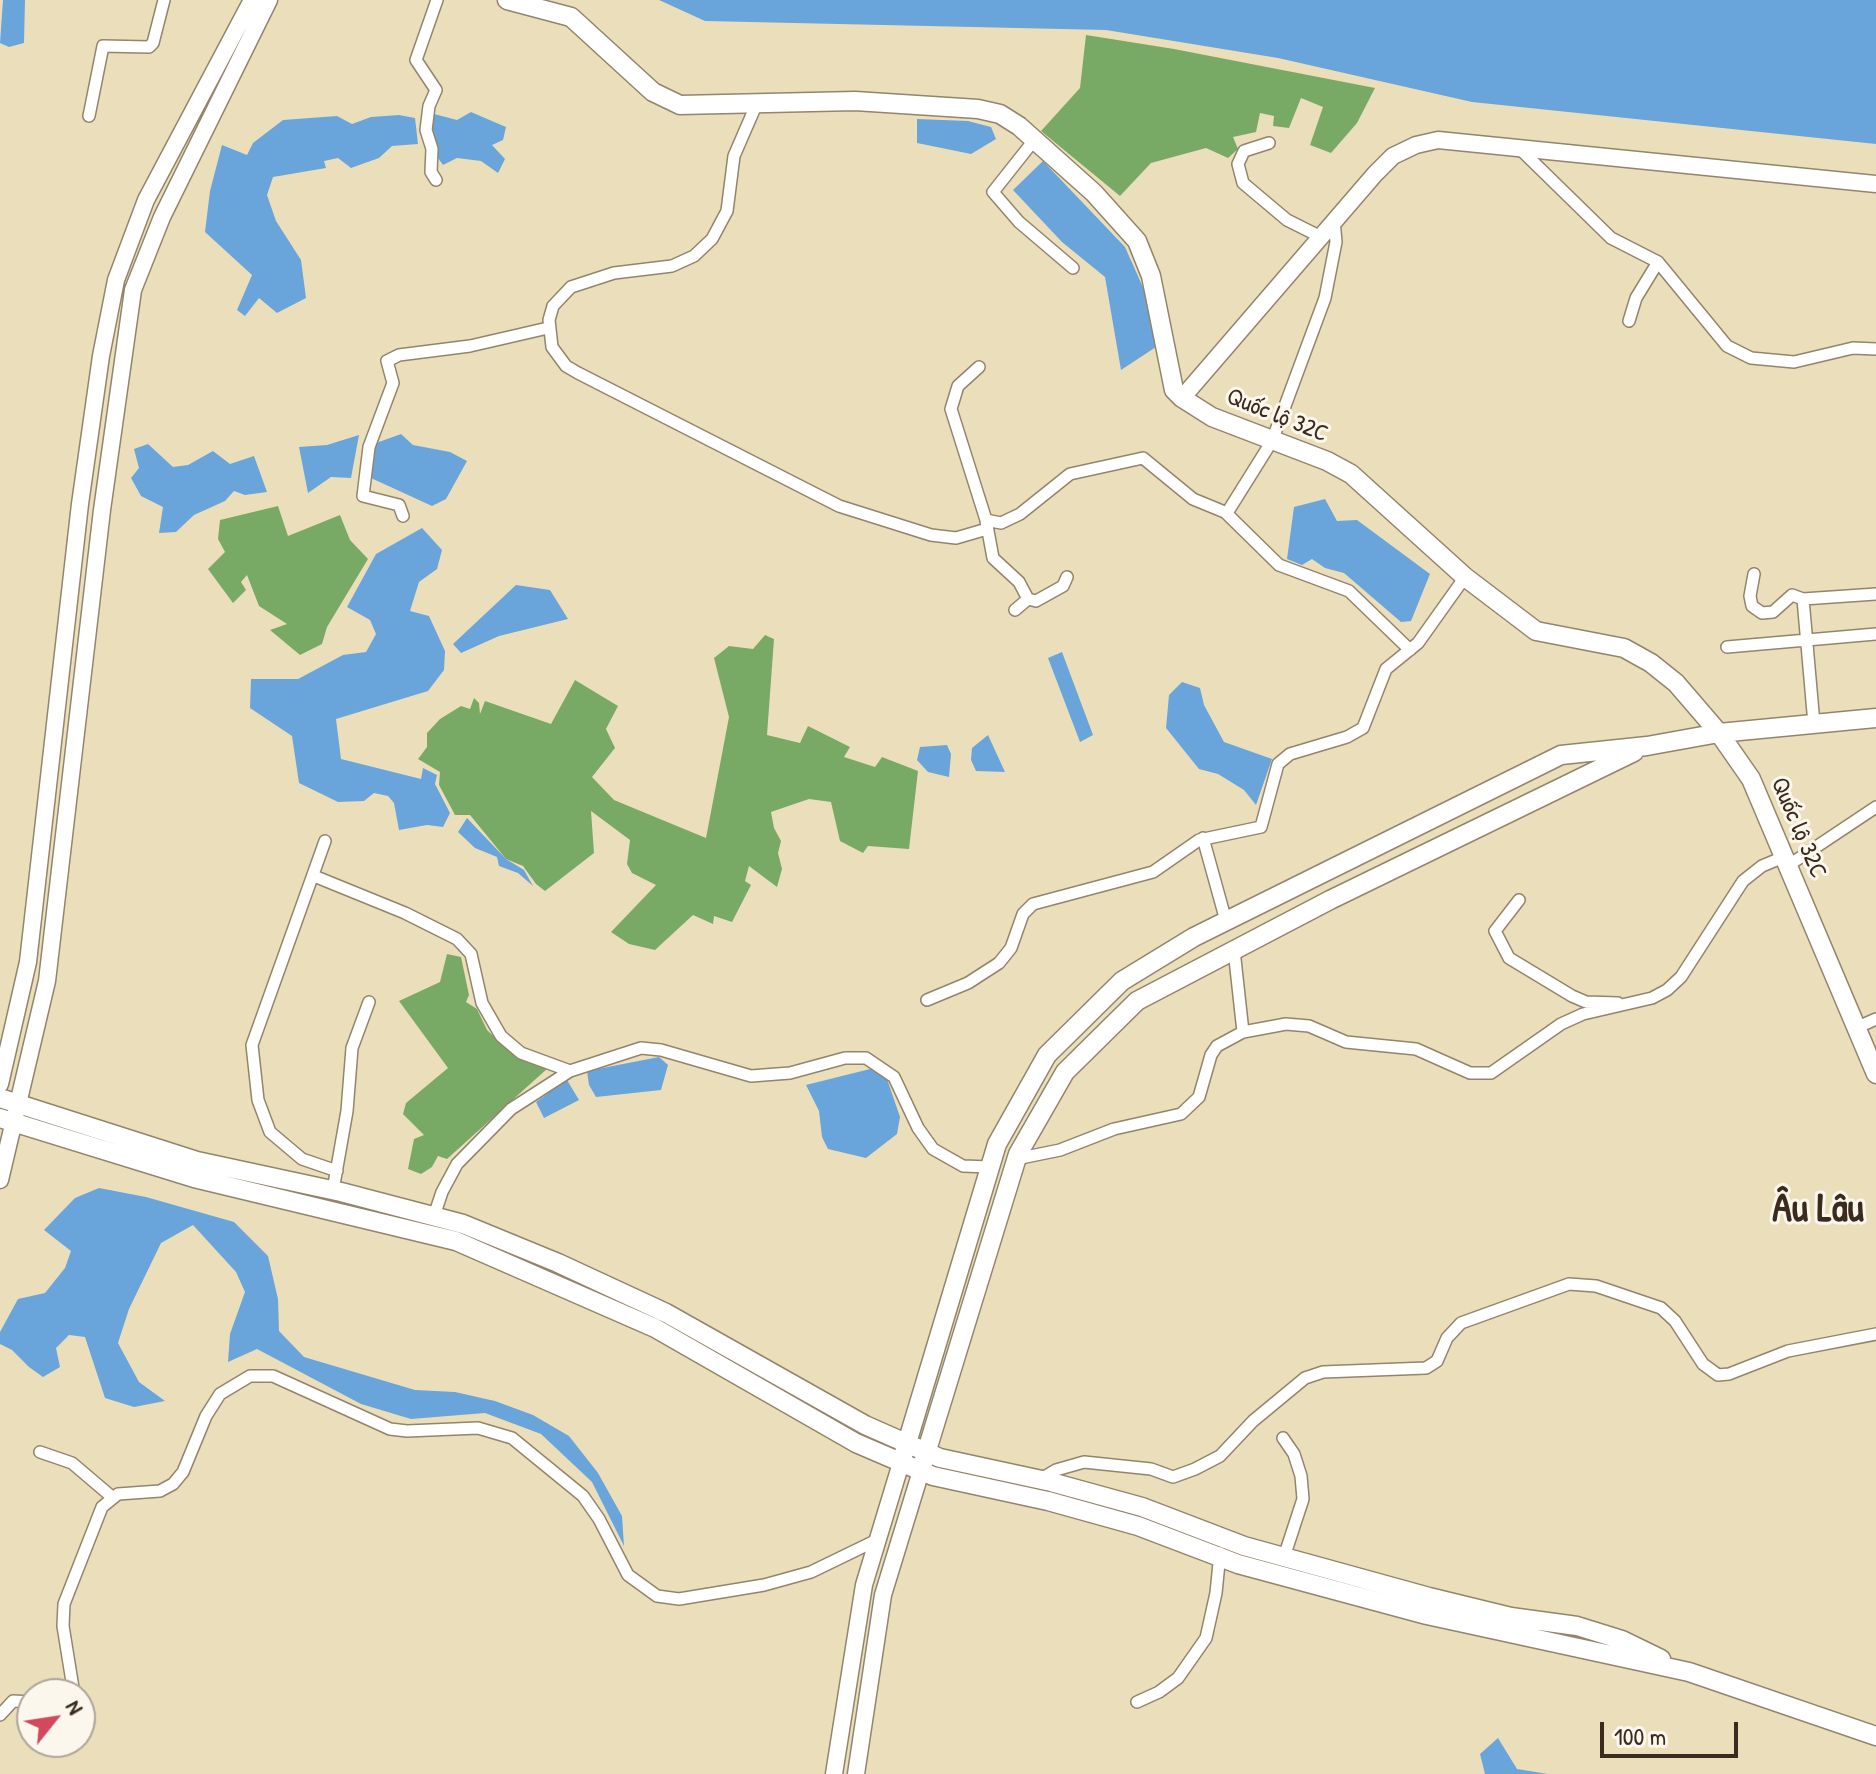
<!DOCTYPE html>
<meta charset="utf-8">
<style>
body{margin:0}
#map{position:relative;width:1876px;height:1774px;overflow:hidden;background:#ebdfbb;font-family:"Patrick Hand",sans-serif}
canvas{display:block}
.north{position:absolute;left:16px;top:1678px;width:80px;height:80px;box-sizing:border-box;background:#fbf7ec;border:2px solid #aea59a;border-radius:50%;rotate:60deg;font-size:22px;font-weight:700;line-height:32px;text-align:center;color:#3b2a1e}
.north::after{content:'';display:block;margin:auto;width:28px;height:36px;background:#d1495b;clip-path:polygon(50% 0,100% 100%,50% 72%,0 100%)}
.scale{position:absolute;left:1600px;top:1722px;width:138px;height:36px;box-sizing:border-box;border:4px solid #3b2a1e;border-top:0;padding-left:10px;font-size:24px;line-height:28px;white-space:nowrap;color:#3b2a1e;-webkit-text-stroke:6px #fbf7ec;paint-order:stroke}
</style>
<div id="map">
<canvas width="1876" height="1774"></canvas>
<div class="north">N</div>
<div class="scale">100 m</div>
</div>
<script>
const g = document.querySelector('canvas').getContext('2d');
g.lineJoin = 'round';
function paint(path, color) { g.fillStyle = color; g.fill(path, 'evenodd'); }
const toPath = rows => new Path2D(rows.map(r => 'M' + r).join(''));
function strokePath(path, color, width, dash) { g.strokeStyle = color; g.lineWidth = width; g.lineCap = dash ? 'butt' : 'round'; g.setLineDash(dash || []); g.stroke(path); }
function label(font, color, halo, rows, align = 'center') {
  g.font = font + ' "Patrick Hand",sans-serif'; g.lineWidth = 6; g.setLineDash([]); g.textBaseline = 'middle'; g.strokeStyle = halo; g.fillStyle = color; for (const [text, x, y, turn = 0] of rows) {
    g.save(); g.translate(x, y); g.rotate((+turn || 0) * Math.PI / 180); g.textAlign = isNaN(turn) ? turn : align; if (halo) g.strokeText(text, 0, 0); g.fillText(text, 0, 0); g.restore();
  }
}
paint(toPath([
 [1086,35,1174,49,1375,88,1357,123,1331,153,1310,145,1323,107,1301,98,1289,128,1273,126,1274,116,1260,113,1256,132,1233,137,1238,149,1228,158,1206,148,1151,163,1120,196,1041,131,1080,88],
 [278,506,288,536,340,515,350,540,368,559,327,627,322,644,300,655,270,630,287,624,259,606,247,575,241,582,246,590,233,603,208,569,225,552,218,539,220,520],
 [765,635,774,639,767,735,800,743,808,726,850,747,844,757,875,767,882,757,918,771,909,849,868,846,863,853,840,841,831,802,809,799,771,812,774,828,781,841,778,853,782,869,777,887,749,866,745,881,751,885,732,922,714,916,713,924,693,915,655,950,629,944,611,932,656,885,632,873,627,864,630,840,591,811,594,853,545,891,536,884,523,866,506,859,470,815,455,815,439,785,440,772,418,759,427,747,427,733,440,719,461,706,470,709,474,698,479,703,480,714,485,701,551,724,575,680,618,706,606,729,615,748,592,777,614,800,706,838,729,717,714,658,729,646,753,649],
 [447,954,461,957,469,995,466,1002,477,1009,487,1030,504,1046,537,1065,548,1068,447,1159,438,1156,432,1167,421,1174,408,1169,414,1139,424,1135,403,1114,406,1103,448,1068,399,1001,440,982]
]), '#79aa65');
paint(toPath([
 [3,0,25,0,24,43,9,47,0,43],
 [659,0,1876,0,1876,144,1472,102,1278,58,1106,30,705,21],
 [471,112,506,127,503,140,492,145,505,159,498,173,481,161,457,158,443,165,438,158,432,133,434,114,457,120],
 [399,115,415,118,418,144,392,146,379,158,351,168,338,158,324,161,326,168,273,177,267,195,276,221,301,260,306,298,277,313,259,298,245,316,237,310,252,275,205,232,210,191,222,145,247,155,253,143,283,120,337,116,352,124,371,117],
 [917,119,968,121,991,127,996,139,971,154,917,143],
 [1043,161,1125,247,1146,294,1156,347,1121,370,1105,277,1062,242,1013,190],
 [401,434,413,445,450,452,467,461,446,499,432,506,371,478,376,443],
 [359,435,351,478,331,477,308,493,299,447,327,445],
 [148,444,173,467,188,465,213,451,230,464,254,456,267,492,245,495,234,491,225,501,194,515,176,532,159,533,163,507,141,496,131,478,139,468,134,449],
 [1325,499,1337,521,1357,520,1430,574,1411,621,1401,622,1344,573,1325,568,1312,559,1302,565,1287,559,1294,507],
 [422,528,442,550,437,569,419,582,410,611,429,616,445,651,444,670,428,691,336,719,341,759,421,779,423,768,437,775,435,784,450,813,443,827,427,825,399,830,394,803,388,796,374,793,364,801,338,802,299,783,292,736,250,708,251,679,298,679,343,655,366,652,376,634,370,620,347,607,376,554],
 [516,585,550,590,568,619,499,636,461,653,453,644],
 [1062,652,1093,735,1080,742,1048,658],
 [1182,682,1200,688,1204,705,1224,742,1272,759,1256,805,1244,790,1218,774,1199,769,1166,728,1169,695],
 [988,735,1005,772,976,771,971,760,972,748],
 [947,745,951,754,949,777,928,772,917,760,920,747],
 [467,818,506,859,524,870,533,886,518,873,499,866,497,857,475,848,458,832],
 [659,1057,668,1065,661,1090,596,1097,589,1085,587,1071],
 [870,1069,886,1076,900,1117,897,1134,866,1158,828,1149,822,1137,819,1111,806,1085],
 [567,1080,579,1100,544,1118,536,1102],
 [99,1188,146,1197,234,1222,268,1256,278,1299,279,1331,304,1357,415,1390,455,1392,495,1401,533,1415,569,1436,598,1473,622,1516,624,1546,592,1482,541,1434,485,1413,411,1419,361,1404,257,1349,228,1362,230,1334,245,1292,236,1272,193,1225,161,1243,129,1309,118,1343,139,1382,165,1401,134,1407,105,1398,85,1337,69,1335,56,1348,60,1367,43,1377,29,1367,12,1350,0,1344,0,1332,18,1299,45,1293,65,1268,71,1251,44,1230,75,1198],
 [1498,1738,1517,1769,1548,1774,1485,1774,1480,1754]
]), '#69a5da');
const street = toPath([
 [757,103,734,156,727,211,712,239,694,256,672,266,614,273,571,287,553,306,549,320,552,347,566,366,578,373,839,506,931,535,956,538,987,529,986,520,1001,523,1020,514,1070,474,1143,458,1193,499,1227,513,1272,441,1325,298,1336,242,1334,220],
 [89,116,103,46,149,47,153,43,164,0],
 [1035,139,993,192,1019,222,1073,268],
 [1269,143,1244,151,1238,164,1243,183,1287,220,1319,236],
 [1520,149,1611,238,1658,262,1727,346,1751,358,1794,362,1853,348,1876,349],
 [436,180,431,172,432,149,426,130,429,106,436,90,416,60,437,0],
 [1629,321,1636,298,1658,262],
 [979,367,958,386,951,409,986,520,993,558,1019,582,1028,599,1036,601,1063,586,1067,577],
 [1225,512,1279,565,1349,591,1410,650],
 [403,516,399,505,363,496,369,447,393,383,387,361,399,355,470,346,548,328],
 [1754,574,1750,596,1752,606,1762,613,1773,612,1792,595,1803,599,1876,594],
 [1803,599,1814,724],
 [1015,610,1028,599],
 [1727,647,1876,634],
 [1203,838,1226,921],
 [325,841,252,1045,258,1100,270,1132,302,1159,337,1171],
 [1789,865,1876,807],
 [314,876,405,913,457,939,471,954,482,1003,501,1036,521,1053,570,1071],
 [1519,900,1495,931,1509,958,1572,996,1586,1002,1618,1003],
 [1234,950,1243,1032],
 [927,1000,968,983,999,963,1011,948,1023,914,1033,904,1153,872,1199,840,1261,827,1278,764,1290,754,1347,737,1363,728,1386,669,1418,643,1465,577],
 [1856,1028,1876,1019],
 [1016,1159,1060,1150,1114,1129,1181,1114,1199,1097,1211,1055,1217,1046,1243,1032,1286,1024,1309,1026,1346,1042,1416,1049,1470,1073,1491,1073,1561,1024,1583,1014,1652,998,1667,990,1681,977,1743,881,1762,866,1786,856],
 [333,1190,347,1111,352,1048,369,1002],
 [434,1216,442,1192,457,1164,511,1109,570,1071,641,1048,661,1050,751,1076,790,1073,845,1058,866,1058,894,1077,918,1128,933,1149,963,1166,990,1167],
 [1283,1438,1294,1454,1301,1476,1303,1499,1284,1557],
 [40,1452,72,1463,112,1497],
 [1041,1479,1056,1470,1084,1462,1151,1469,1173,1477,1195,1469,1220,1456,1253,1421,1305,1378,1323,1372,1426,1368,1437,1361,1447,1338,1461,1323,1569,1284,1596,1286,1661,1308,1675,1321,1703,1364,1718,1375,1729,1374,1788,1351,1876,1334],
 [74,1694,63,1626,64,1604,102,1507,118,1494,160,1491,173,1484,183,1472,206,1416,220,1394,250,1376,273,1376,390,1429,407,1431,478,1428,512,1438,583,1496,599,1519,628,1575,657,1596,679,1599,764,1585,811,1572,877,1540],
 [1137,1702,1159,1692,1178,1678,1206,1638,1216,1593,1220,1553],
 [0,1715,13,1701,32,1702]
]);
const secondary = toPath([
 [1182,398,1375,174,1393,156,1416,145,1438,140,1876,184],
 [0,1084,28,962,80,504,101,356,116,280,146,200,252,0],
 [0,1180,47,981,102,510,133,290,162,217,269,0],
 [834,1774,864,1585,901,1463],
 [856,1774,883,1595,921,1471]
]);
const primary = toPath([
 [507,0,571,17,653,92,680,105,855,101,978,109,1000,114,1019,126,1094,193,1137,241,1151,276,1174,390,1182,398,1212,417,1327,461,1351,474,1465,577,1536,631,1624,648,1651,663,1676,683,1719,733,1751,779,1876,1074],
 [0,1098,197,1161,341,1192,463,1224,558,1263,666,1313,865,1425,940,1458,1051,1482,1142,1507,1244,1546,1429,1597,1511,1617,1577,1626,1622,1640,1661,1659],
 [0,1118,194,1178,456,1241,655,1328,856,1443,933,1476,1048,1501,1138,1526,1238,1564,1427,1615,1689,1672,1876,1736],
 [904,1453,997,1144,1047,1055,1122,981,1194,937,1561,755,1647,746,1719,733,1876,718],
 [923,1463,1018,1154,1065,1072,1137,1001,1330,900,1634,752]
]);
strokePath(street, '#93846c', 14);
strokePath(secondary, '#93846c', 19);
strokePath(primary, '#93846c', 21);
strokePath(street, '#fff', 11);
strokePath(secondary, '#fff', 16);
strokePath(primary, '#fff', 18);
label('24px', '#3b2a1e', '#fbf7ec', [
 ["Quốc lộ 32C",1277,416,22],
 ["Quốc lộ 32C",1798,828,67]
]);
label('bold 40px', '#3b2a1e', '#fbf7ec', [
 ["Âu Lâu",1818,1210]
]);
</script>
